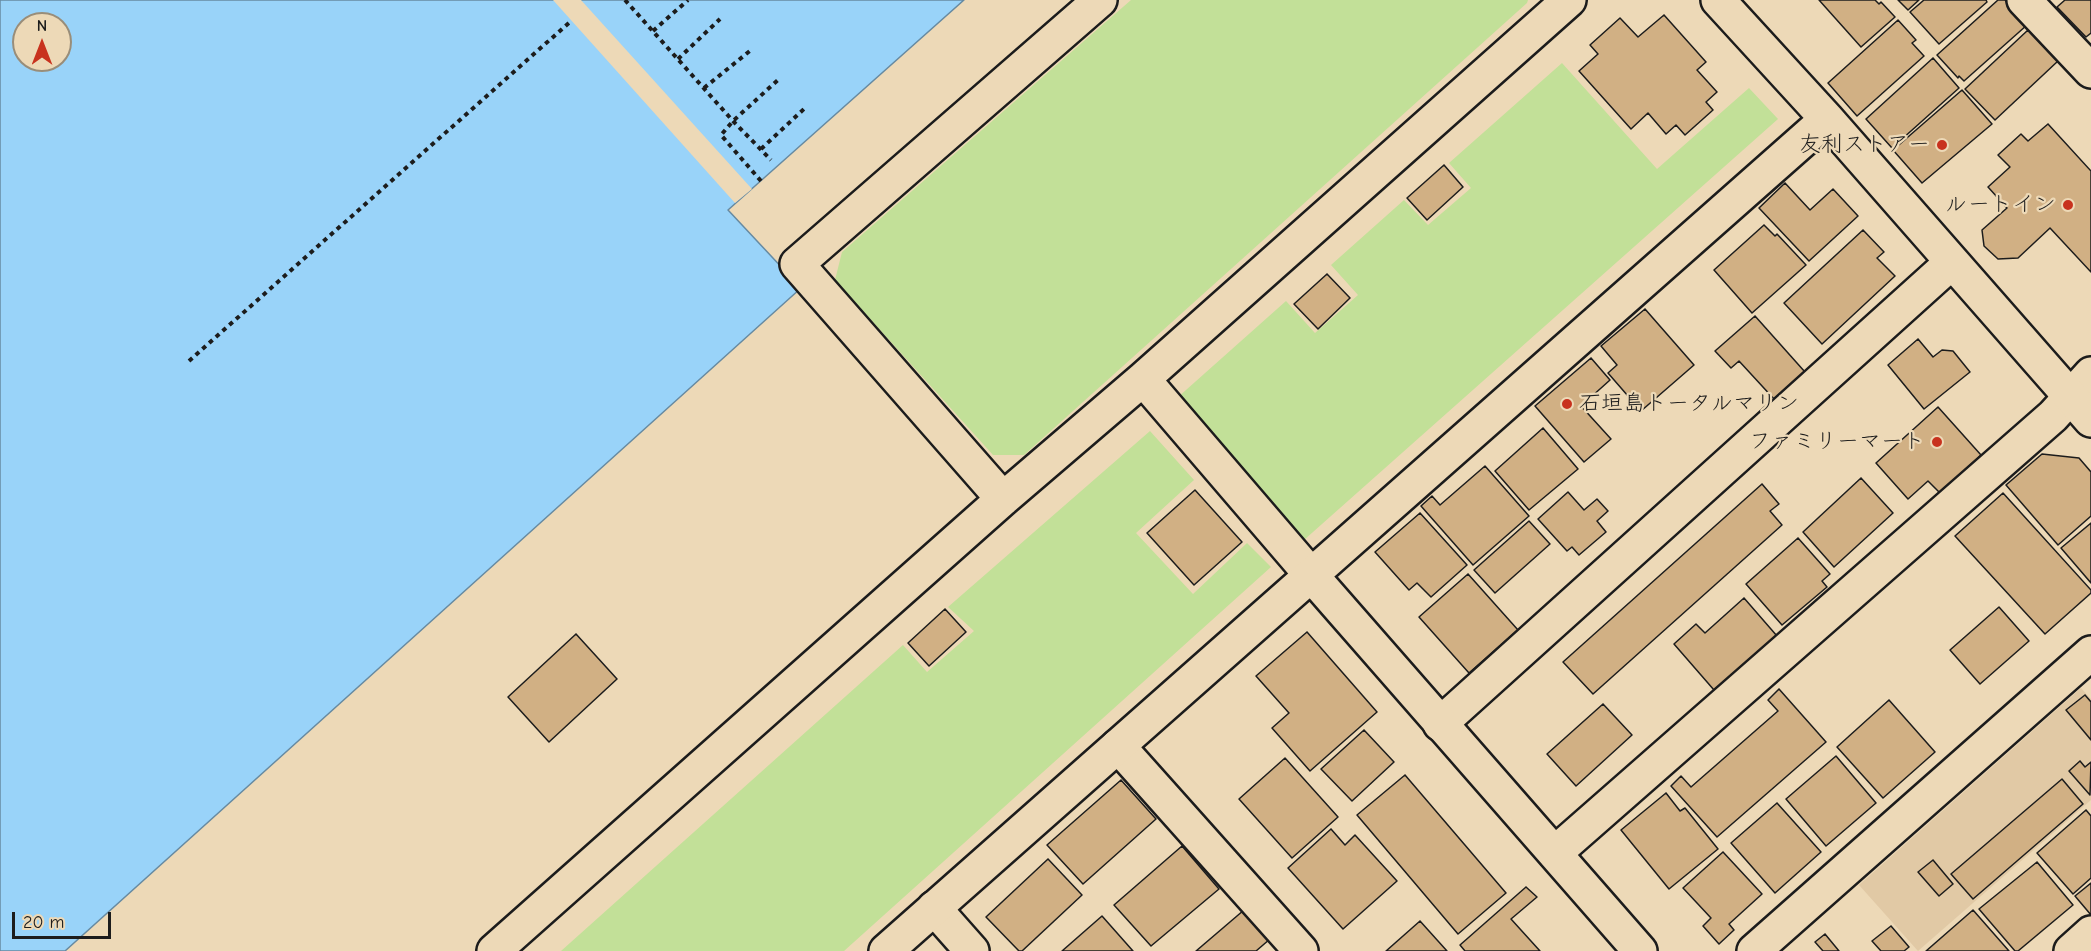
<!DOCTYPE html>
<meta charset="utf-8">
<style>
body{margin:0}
#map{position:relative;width:2091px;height:951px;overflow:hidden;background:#edd9b7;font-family:"Comic Neue",sans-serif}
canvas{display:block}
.north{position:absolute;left:12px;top:12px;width:60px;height:60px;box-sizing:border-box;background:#edd9b7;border:2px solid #998d79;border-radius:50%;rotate:0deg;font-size:16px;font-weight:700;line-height:24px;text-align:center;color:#1c1c1c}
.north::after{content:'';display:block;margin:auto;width:21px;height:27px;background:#c8321e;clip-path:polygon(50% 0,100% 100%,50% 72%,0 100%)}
.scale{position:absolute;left:12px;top:912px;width:99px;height:27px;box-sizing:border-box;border:3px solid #1c1c1c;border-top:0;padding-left:8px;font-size:18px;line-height:21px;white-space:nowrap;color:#1c1c1c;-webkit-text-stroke:4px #edd9b7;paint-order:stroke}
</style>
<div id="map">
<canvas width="2091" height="951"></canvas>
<div class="north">N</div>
<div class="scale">20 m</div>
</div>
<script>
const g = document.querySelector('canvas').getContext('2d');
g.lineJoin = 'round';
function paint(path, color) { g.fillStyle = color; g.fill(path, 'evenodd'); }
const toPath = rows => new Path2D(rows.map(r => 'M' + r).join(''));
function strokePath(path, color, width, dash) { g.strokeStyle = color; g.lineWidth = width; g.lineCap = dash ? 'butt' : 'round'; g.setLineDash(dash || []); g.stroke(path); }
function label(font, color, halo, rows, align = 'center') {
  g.font = font + ' "Comic Neue","Klee One",sans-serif'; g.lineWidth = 4.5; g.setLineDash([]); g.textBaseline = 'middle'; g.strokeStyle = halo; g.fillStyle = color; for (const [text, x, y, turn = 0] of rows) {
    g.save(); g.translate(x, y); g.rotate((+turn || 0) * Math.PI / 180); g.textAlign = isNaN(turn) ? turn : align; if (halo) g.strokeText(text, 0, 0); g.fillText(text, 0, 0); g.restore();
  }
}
paint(toPath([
 [2081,688,2091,699,2091,800,1918,951,1859,885]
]), '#e1c9a5');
paint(toPath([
 [1131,0,1528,0,1527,3,1024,455,993,455,835,280,842,252],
 [1562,63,1657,169,1749,88,1778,119,1304,540,1177,398,1286,301,1315,333,1358,295,1331,265,1404,200,1428,225,1471,188,1449,163],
 [1150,431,1194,480,1136,533,1193,594,1247,543,1271,567,844,951,561,951,903,645,927,672,974,631,948,607]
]), '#c2e098');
const water = toPath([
 [0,0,964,0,728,210,801,288,65,951,0,951,0,0],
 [24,24,60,24,60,60,24,60,24,24]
]);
paint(water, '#99d3f9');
strokePath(water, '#678aa1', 1.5);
paint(toPath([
 [553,0,581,0,752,189,735,203]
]), '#edd9b7');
const building = toPath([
 [1819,0,1875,0,1879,4,1881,2,1895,17,1861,47,1819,0],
 [1898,0,1919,0,1908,10,1898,0],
 [1924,0,1986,0,1987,2,1939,44,1910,12,1924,0],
 [1998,0,2005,0,2027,25,1964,81,1959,76,1958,78,1937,55,1998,0],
 [2065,0,2091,0,2091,33,2086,37,2057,7,2065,0],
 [1664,15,1706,62,1697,70,1717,92,1706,102,1713,110,1685,135,1676,125,1666,134,1648,113,1631,129,1579,71,1598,54,1590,45,1620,18,1638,37,1664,15],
 [1898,20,1916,40,1912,43,1924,56,1857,116,1828,83,1898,20],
 [2028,30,2058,61,1995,120,1965,89,2028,30],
 [1933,58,1959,88,1892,148,1866,119,1933,58],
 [1962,90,1992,124,1922,183,1893,150,1962,90],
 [2048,124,2091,171,2091,272,2050,228,2018,258,1998,259,1984,246,1982,230,2007,208,1988,187,2010,167,1998,155,2021,134,2028,141,2048,124],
 [1444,165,1463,187,1427,220,1407,198,1444,165],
 [1785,183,1810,210,1833,189,1858,216,1809,261,1759,208,1785,183],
 [1764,225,1775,236,1777,234,1806,265,1752,313,1714,270,1764,225],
 [1863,230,1884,252,1877,258,1895,276,1822,344,1784,303,1863,230],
 [1327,274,1350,298,1318,329,1294,304,1327,274],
 [1645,309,1694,365,1641,411,1608,373,1617,365,1601,346,1645,309],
 [1755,316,1805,372,1774,399,1739,361,1731,368,1715,351,1755,316],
 [1918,339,1933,357,1942,350,1953,351,1970,372,1924,409,1888,365,1918,339],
 [1591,358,1610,380,1581,406,1611,439,1584,462,1535,406,1591,358],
 [1938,407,1981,455,1940,493,1928,481,1908,499,1876,463,1938,407],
 [1543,428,1578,469,1529,510,1495,471,1543,428],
 [2042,454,2079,458,2091,472,2091,516,2058,545,2006,485,2042,454],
 [1485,466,1529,516,1473,565,1421,506,1432,496,1440,505,1485,466],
 [1861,478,1893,513,1834,567,1803,532,1861,478],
 [1762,484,1779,504,1770,511,1782,525,1593,694,1563,662,1762,484],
 [1195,490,1242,542,1194,585,1147,533,1195,490],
 [1568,492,1584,510,1597,499,1608,511,1597,521,1606,532,1579,555,1572,547,1567,551,1538,519,1568,492],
 [2003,493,2091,590,2091,593,2045,634,1955,536,2003,493],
 [1420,513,1467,565,1431,597,1417,583,1409,590,1375,552,1420,513],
 [1529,521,1550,544,1495,593,1474,570,1529,521],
 [2091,523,2091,583,2061,548,2091,523],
 [1798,538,1830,574,1822,581,1827,587,1782,625,1746,584,1798,538],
 [1468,574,1518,630,1469,673,1419,617,1468,574],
 [1744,598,1777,636,1714,690,1674,644,1696,624,1705,633,1744,598],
 [1999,607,2029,641,1980,684,1950,650,1999,607],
 [945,609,966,632,929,666,908,643,945,609],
 [1307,632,1377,712,1310,771,1272,728,1289,713,1256,676,1307,632],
 [576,634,617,679,549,742,508,697,576,634],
 [1779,689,1826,742,1717,837,1671,786,1681,776,1691,787,1778,711,1768,700,1779,689],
 [2085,695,2091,702,2091,740,2066,710,2085,695],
 [1889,700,1935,752,1883,798,1837,747,1889,700],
 [1603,704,1632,735,1576,786,1547,754,1603,704],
 [1364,730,1394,762,1352,801,1321,769,1364,730],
 [1836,756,1876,803,1826,846,1786,799,1836,756],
 [1285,758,1338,817,1292,858,1239,799,1285,758],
 [2080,761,2085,767,2091,762,2090,795,2069,771,2080,761],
 [1405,775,1506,893,1458,934,1357,815,1405,775],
 [2062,779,2083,804,1973,899,1951,874,2062,779],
 [1121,780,1156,819,1083,884,1047,845,1121,780],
 [1666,793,1680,811,1685,808,1718,849,1669,889,1621,830,1666,793],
 [1777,803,1821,852,1775,893,1731,843,1777,803],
 [2086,810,2091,816,2091,878,2073,894,2037,853,2086,810],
 [1331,829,1345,845,1355,835,1397,881,1343,929,1288,868,1331,829],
 [1182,846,1219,889,1151,946,1114,905,1182,846],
 [1723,852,1762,894,1729,924,1734,930,1719,944,1703,926,1711,918,1683,888,1723,852],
 [1048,859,1082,895,1022,951,1019,951,986,917,1048,859],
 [1933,860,1953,884,1939,896,1918,872,1933,860],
 [2037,862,2073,905,2018,951,2015,951,1979,909,2037,862],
 [2091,883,2091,915,2075,896,2091,883],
 [1526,887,1537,897,1511,919,1540,951,1465,951,1460,945,1526,887],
 [1244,910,1270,939,1256,951,1196,951,1244,910],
 [1973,910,2009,951,1926,951,1973,910],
 [1102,916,1133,951,1062,951,1102,916],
 [1420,921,1447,951,1386,951,1420,921],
 [1891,926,1909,947,1904,951,1881,951,1872,941,1891,926],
 [1825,934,1839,951,1823,951,1815,942,1825,934]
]);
paint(building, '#d1b084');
strokePath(building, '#1c1c1c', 1.5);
const street = toPath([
 [2024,0,2091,71],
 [1143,379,1312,576],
 [1003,499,797,264,1100,0],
 [1440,724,1951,263],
 [1118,746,1301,951],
 [1555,853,2053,416,2091,374],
 [934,908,972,951],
 [494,951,1003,499,1143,379,1569,0],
 [1754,951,2091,653],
 [2071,951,2091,933]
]);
const secondary = toPath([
 [1718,0,1827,119,2091,420],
 [1312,576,1640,951],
 [886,951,1827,119]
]);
strokePath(street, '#1c1c1c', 38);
strokePath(secondary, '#1c1c1c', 38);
strokePath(toPath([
 [625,0,733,121,771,160],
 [653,31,688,0],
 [678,59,720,19],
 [704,88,751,50],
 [761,149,805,108],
 [761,181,721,135,733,121,779,79],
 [189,361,571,21]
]), '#1c1c1c', 4, [4.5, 4.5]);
strokePath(street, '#edd9b7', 33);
strokePath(secondary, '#edd9b7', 33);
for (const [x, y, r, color] of [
 [1942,145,6,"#c8321e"],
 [2068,205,6,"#c8321e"],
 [1567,404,6,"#c8321e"],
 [1937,442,6,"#c8321e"]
]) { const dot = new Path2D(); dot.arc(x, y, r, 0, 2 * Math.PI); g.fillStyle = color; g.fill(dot); strokePath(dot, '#edd9b7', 2); }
label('22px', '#1c1c1c', '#edd9b7', [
 ["友利ストアー",1930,145],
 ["ルートイン",2056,205],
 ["石垣島トータルマリン",1579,404,"left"],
 ["ファミリーマート",1925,442]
], 'right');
</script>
